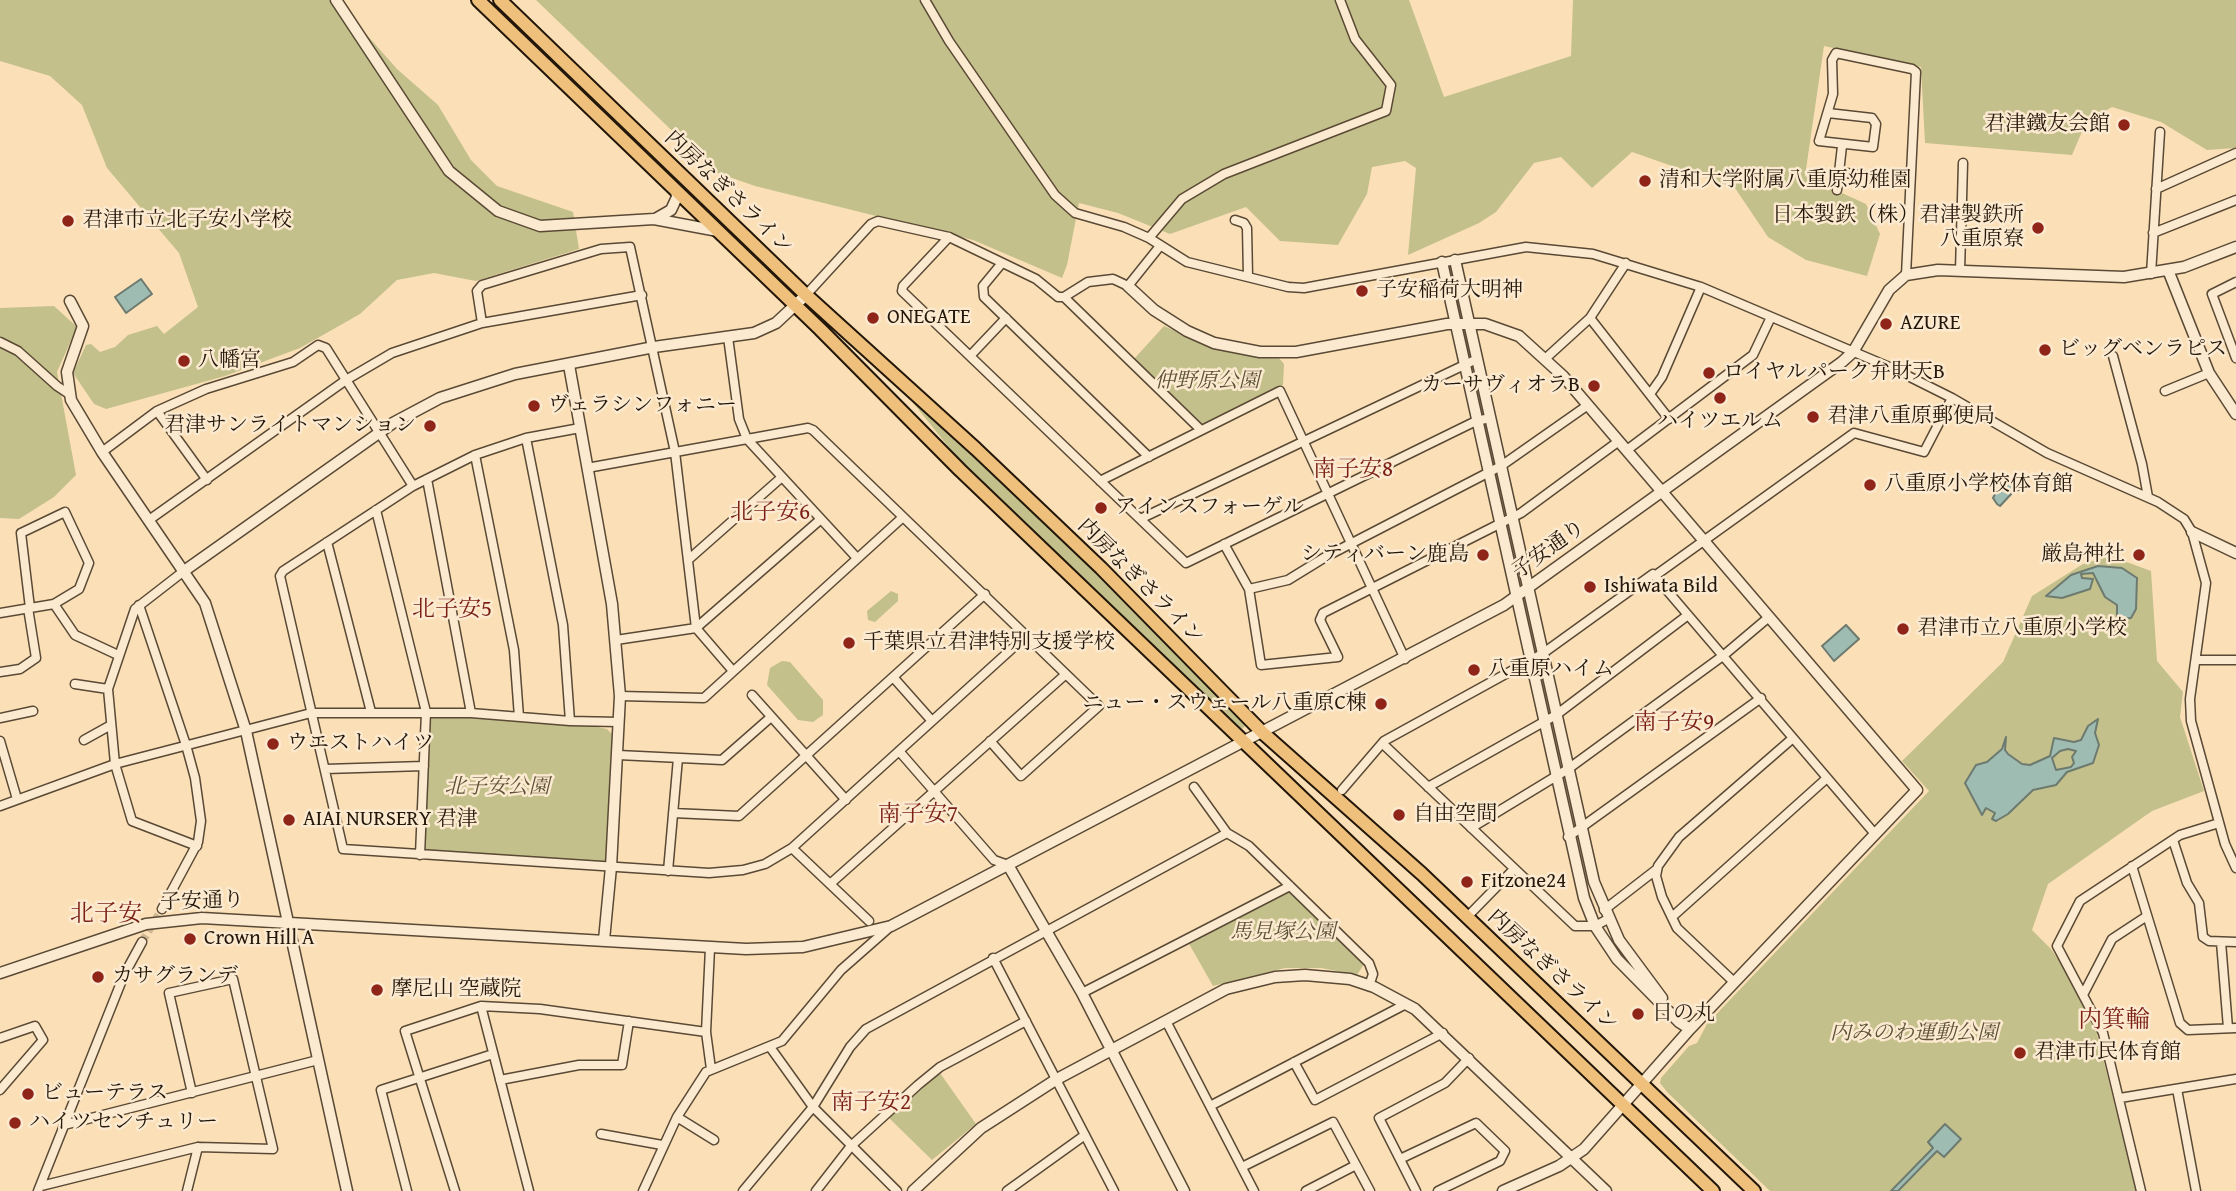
<!DOCTYPE html>
<meta charset="utf-8">
<style>
body{margin:0}
canvas{display:block;background:#fbdfb7}
</style>
<canvas width="2236" height="1191"></canvas>
<script>
const g = document.querySelector('canvas').getContext('2d');
g.lineJoin = 'round';
function paint(path, color) { g.fillStyle = color; g.fill(path, 'evenodd'); }
const toPath = rows => new Path2D(rows.map(r => 'M' + r).join(''));
function strokePath(path, color, width, dash) { g.strokeStyle = color; g.lineWidth = width; g.lineCap = dash ? 'butt' : 'round'; g.setLineDash(dash || []); g.stroke(path); }
function label(font, color, halo, rows, align = 'center') {
  g.font = font + ' "Gentium Book Plus","Noto Serif JP",serif'; g.lineWidth = 5; g.setLineDash([]); g.textBaseline = 'middle'; g.strokeStyle = halo; g.fillStyle = color; for (const [text, x, y, turn = 0] of rows) {
    g.save(); g.translate(x, y); g.rotate((+turn || 0) * Math.PI / 180); g.textAlign = isNaN(turn) ? turn : align; if (halo) g.strokeText(text, 0, 0); g.fillText(text, 0, 0); g.restore();
  }
}
paint(toPath([
 [0,0,336,0,397,69,438,105,471,160,497,186,573,212,579,249,476,281,434,273,397,280,360,314,300,348,225,376,106,409,94,404,73,373,86,345,91,344,100,352,115,347,128,335,157,326,164,334,198,307,179,253,107,168,82,105,50,76,0,61],
 [536,0,1409,0,1444,97,1571,56,1573,0,2236,0,2236,148,2207,150,2161,122,2112,107,2086,122,2072,155,1925,143,1921,67,1824,46,1805,176,1866,204,1880,234,1867,276,1806,260,1768,237,1735,188,1632,152,1592,188,1561,157,1534,163,1496,212,1479,223,1408,255,1416,168,1405,161,1372,167,1367,194,1338,245,1280,241,1246,207,1170,234,1118,213,1079,203,1067,265,1062,278,973,240,755,186,715,172],
 [54,306,77,327,57,372,76,475,54,497,19,519,0,518,0,308],
 [1164,326,1214,348,1279,358,1284,364,1283,385,1203,424,1134,359],
 [910,399,986,463,1154,627,1246,725,1242,729,1142,638,959,460],
 [2110,556,2151,571,2157,661,2183,692,2180,717,2204,791,2152,811,2048,884,2032,930,2051,949,2070,977,2097,1034,2136,1191,1770,1191,1668,1093,1660,1083,1661,1078,1689,1046,1697,1043,1707,1024,1929,791,1902,761,2003,662,2032,596,2083,564],
 [891,591,898,594,898,601,875,622,868,620,867,611],
 [782,661,790,662,823,700,823,715,813,722,798,720,767,685,770,668],
 [487,716,490,719,571,726,579,723,607,729,614,736,605,864,425,850,430,717],
 [1289,891,1366,961,1357,975,1321,968,1285,968,1213,986,1188,942],
 [940,1073,976,1124,932,1160,889,1118]
]), '#c3c08b');
const water = toPath([
 [141,279,152,294,126,313,115,297,141,279],
 [2020,476,2024,480,2025,489,2014,491,2000,506,1997,504,1993,498,1996,492,2004,483,2015,483,2020,476],
 [2098,566,2122,568,2137,578,2136,609,2131,618,2120,619,2117,616,2117,605,2105,597,2093,573,2081,574,2082,578,2093,579,2090,589,2062,598,2046,596,2071,575,2098,566],
 [1846,625,1859,639,1834,661,1822,646,1846,625],
 [2098,719,2095,733,2099,745,2093,763,2067,772,2056,785,2033,790,2008,814,1996,821,1992,819,1995,813,1986,808,1982,815,1965,783,1976,765,1987,762,2002,749,2006,737,2005,750,2008,754,2022,764,2030,765,2050,756,2054,738,2074,742,2081,740,2088,726,2098,719],
 [2068,749,2076,751,2072,757,2074,763,2071,767,2056,770,2052,758,2060,751,2068,749],
 [1945,1124,1961,1139,1944,1157,1937,1151,1898,1191,1891,1191,1933,1148,1928,1142,1945,1124]
]);
paint(water, '#9fbcb2');
strokePath(water, '#6d7a6f', 2);
strokePath(toPath([
 [142,942,162,909]
]), '#d0b794', 8, [8, 4]);
const minor = toPath([
 [925,0,949,41,1055,195,1075,213,1124,227,1149,238,1187,262,1288,287,1304,288,1526,247,1593,254,1701,287,1894,369,1952,398,2047,453,2158,502,2184,519,2192,532,2206,583,2190,699,2191,721,2225,844,2236,868],
 [1828,113,1872,118,1876,124,1873,147,1819,141,1833,94,1832,60,1836,53,1912,69,1916,72,1906,275],
 [1839,172,1910,182],
 [2156,189,2236,153],
 [1837,190,1842,146],
 [1235,220,1244,223,1247,228,1248,276],
 [2153,233,2236,200],
 [949,237,903,286,902,291,1186,563,1476,421,1490,418],
 [1149,238,1182,199,1224,174,1386,111,1391,85,1355,39,1340,0],
 [1002,263,983,286,984,297,1149,457],
 [1960,271,1963,163],
 [2151,274,2160,132],
 [2236,282,2212,294,2236,358],
 [806,295,871,224,878,221,949,237,1036,279,1058,297,1064,297,1088,282,1113,279,1128,286,1160,246],
 [1064,297,1201,430],
 [1590,318,1669,419],
 [482,323,477,291,482,285,601,249,630,247,675,452,696,628,733,671],
 [728,337,739,419,747,439,857,558],
 [0,342,18,351,57,386,69,394],
 [970,356,1006,318],
 [2113,356,2142,464,2148,497],
 [1546,358,1590,318,1626,263],
 [2165,391,2209,373],
 [1650,394,1662,377,1701,287],
 [157,411,207,480],
 [580,428,526,438,475,455,413,486,283,571,280,576,343,849,709,873,743,870,765,864,792,848,1027,635],
 [526,438,563,625,570,721],
 [1627,450,1753,355,1771,317],
 [102,452,157,411,206,389,293,362,318,345,326,348,413,486],
 [475,455,514,650,519,717],
 [587,468,808,428,813,430,1099,706,1021,776,990,741],
 [427,479,471,713],
 [1100,481,1280,391,1405,659],
 [376,510,426,712,420,855],
 [1140,519,1477,359],
 [149,520,346,380,392,353,482,323,642,295],
 [327,542,371,712],
 [1224,544,1249,589,1261,665,1338,657,1320,620,1323,613,1521,513,1619,441],
 [688,560,782,477],
 [184,571,135,609,108,689,115,764,132,821,197,846],
 [1656,575,1854,433,1924,452,1952,398],
 [1249,589,1288,580,1327,556,1501,466,1588,405],
 [54,604,75,635,118,655],
 [139,605,186,745,195,778,201,821,198,842,162,909],
 [0,613,54,604,79,589,89,563,65,512,21,533,30,608],
 [616,640,696,628,821,519],
 [2196,660,2236,660],
 [0,672,20,669,36,658,28,608],
 [893,677,932,721],
 [75,684,108,689],
 [752,695,846,800],
 [620,696,704,698,903,517],
 [0,718,33,711],
 [84,740,111,725],
 [0,741,17,799],
 [1383,744,1575,926,1595,926,1608,919],
 [899,751,994,860,1008,865],
 [618,755,722,760,771,717],
 [325,769,424,766],
 [1194,787,1227,833,1249,846,1369,963,1373,974,1369,986],
 [1428,787,1556,715,1688,615],
 [1342,790,1384,741,1542,654,1653,574,1875,834],
 [0,806,115,764,311,713,471,713,570,721,619,722],
 [673,813,739,816,985,594],
 [1471,828,1568,769,1724,655,1769,617],
 [1568,837,1761,698],
 [2173,840,2187,883,2199,903,2203,937,2209,941,2236,942],
 [792,848,869,921],
 [2132,866,2180,1023,2188,1030,2236,1028],
 [668,871,678,758],
 [830,884,1066,674],
 [1604,910,1657,869],
 [1471,913,1514,869],
 [1672,917,1827,778],
 [2221,942,2228,1028],
 [710,948,706,1032,711,1069],
 [993,958,1114,1191],
 [1734,982,1677,928,1662,897,1656,876,1658,866,1679,837,1793,738],
 [1082,993,1290,886],
 [2084,993,2112,939,2147,916],
 [481,1006,529,1191],
 [1166,1021,1254,1191],
 [0,1038,35,1026,43,1040,0,1090],
 [770,1047,813,1107,897,1191],
 [1294,1062,1315,1100,1443,1033],
 [500,1080,579,1065,622,1065,629,1021],
 [2177,1089,2196,1191],
 [2120,1098,2236,1079],
 [1210,1106,1406,1004],
 [677,1117,714,1140],
 [64,1125,318,1060],
 [601,1134,662,1145],
 [1400,1159,1476,1123,1505,1151,1500,1161,1438,1191],
 [1242,1167,1333,1122,1370,1191],
 [41,1186,198,1147,273,1149,233,979,169,993,192,1093],
 [38,1191,124,975,142,942],
 [187,1191,198,1147],
 [407,1191,381,1090,493,1054],
 [455,1191,405,1031,481,1006,540,1009,706,1032],
 [643,1191,677,1117,706,1072,782,1041,841,970,891,926],
 [743,1191,813,1107,850,1047,866,1029,1227,833],
 [816,1191,851,1146,918,1085,940,1067,1026,1021],
 [1007,1191,1085,1135],
 [1306,1191,1356,1165],
 [1416,1191,1379,1118,1445,1083,1469,1058],
 [2141,1191,2103,1033,2057,946,2080,901,2180,835,2219,823]
]);
const tertiary = toPath([
 [336,0,449,171,498,211,540,226,654,219,718,231],
 [657,218,671,210,677,197,676,190],
 [1455,260,1594,882,1619,940,1662,998],
 [1442,262,1584,898,1595,926,1617,959,1679,1022,1690,1029],
 [2168,270,2209,373,2236,414],
 [1128,286,1154,310,1187,331,1214,343,1260,352,1296,352,1447,324,1485,324,1519,336,1563,376,1917,790,1690,1029,1584,1149,1559,1166,1503,1191],
 [70,301,83,326,67,372,71,400,102,452,205,603,246,731,347,1191],
 [569,365,612,604,620,696,611,867,604,940],
 [2192,532,2236,553],
 [184,571,393,423,440,398,515,374,654,347,754,333,776,323,806,295],
 [1008,865,1082,993,1184,1191],
 [0,973,146,924,202,918,746,949,803,947,891,926,1504,605,1842,362,1853,352,1889,290,1906,275,1938,270,2124,277,2184,267,2236,247],
 [913,1191,981,1128,1057,1079,1226,989,1275,977,1305,975,1350,979,1374,987,1415,1009,1606,1191]
]);
const trunk = toPath([
 [478,0,820,329,960,470,1713,1191],
 [500,0,806,295,976,449,1101,568,1263,733,1422,874,1754,1191]
]);
strokePath(minor, '#594935', 11);
strokePath(tertiary, '#594935', 13);
strokePath(trunk, '#23170a', 16);
strokePath(minor, '#fcead0', 8);
strokePath(tertiary, '#fcead0', 10);
strokePath(trunk, '#eec07c', 12);
for (const [x, y, r, color] of [
 [2124,125,7,"#8f2418"],
 [1645,181,7,"#8f2418"],
 [68,221,7,"#8f2418"],
 [2038,228,7,"#8f2418"],
 [1362,291,7,"#8f2418"],
 [873,318,7,"#8f2418"],
 [1886,324,7,"#8f2418"],
 [2045,350,7,"#8f2418"],
 [184,361,7,"#8f2418"],
 [1709,373,7,"#8f2418"],
 [1594,386,7,"#8f2418"],
 [1720,398,7,"#8f2418"],
 [534,406,7,"#8f2418"],
 [1813,417,7,"#8f2418"],
 [430,426,7,"#8f2418"],
 [1870,485,7,"#8f2418"],
 [1101,508,7,"#8f2418"],
 [1483,555,7,"#8f2418"],
 [2139,555,7,"#8f2418"],
 [1590,587,7,"#8f2418"],
 [1903,629,7,"#8f2418"],
 [849,643,7,"#8f2418"],
 [1474,670,7,"#8f2418"],
 [1381,704,7,"#8f2418"],
 [273,744,7,"#8f2418"],
 [1399,815,7,"#8f2418"],
 [289,820,7,"#8f2418"],
 [1467,882,7,"#8f2418"],
 [190,939,7,"#8f2418"],
 [98,977,7,"#8f2418"],
 [377,990,7,"#8f2418"],
 [1638,1014,7,"#8f2418"],
 [2020,1053,7,"#8f2418"],
 [28,1094,7,"#8f2418"],
 [15,1123,7,"#8f2418"]
]) { const dot = new Path2D(); dot.arc(x, y, r, 0, 2 * Math.PI); g.fillStyle = color; g.fill(dot); strokePath(dot, '#fcead0', 2.5); }
label('21px', '#23170a', '#fcead0', [
 ["君津鐵友会館",2110,125,"right"],
 ["清和大学附属八重原幼稚園",1659,181],
 ["日本製鉄（株）君津製鉄所",2024,216,"right"],
 ["八重原寮",2024,240,"right"],
 ["君津市立北子安小学校",82,221],
 ["子安稲荷大明神",1376,291],
 ["ONEGATE",887,318],
 ["AZURE",1900,324],
 ["ビッグベンラピス",2059,350],
 ["八幡宮",198,361],
 ["ロイヤルパーク弁財天B",1723,373],
 ["カーサヴィオラB",1580,386,"right"],
 ["ヴェラシンフォニー",548,406],
 ["君津八重原郵便局",1827,417],
 ["ハイツエルム",1720,422,"center"],
 ["君津サンライトマンション",416,426,"right"],
 ["八重原小学校体育館",1884,485],
 ["アインスフォーゲル",1115,508],
 ["シティバーン鹿島",1469,555,"right"],
 ["厳島神社",2125,555,"right"],
 ["Ishiwata Bild",1604,587],
 ["君津市立八重原小学校",1917,629],
 ["千葉県立君津特別支援学校",863,643],
 ["八重原ハイム",1488,670],
 ["ニュー・スウェール八重原C棟",1367,704,"right"],
 ["ウエストハイツ",287,744],
 ["自由空間",1413,815],
 ["AIAI NURSERY 君津",303,820],
 ["Fitzone24",1481,882],
 ["Crown Hill A",204,939],
 ["カサグランデ",112,977],
 ["摩尼山 空蔵院",391,990],
 ["日の丸",1652,1014],
 ["君津市民体育館",2034,1053],
 ["ビューテラス",42,1094],
 ["ハイツセンチュリー",29,1123]
], 'left');
label('21px', '#23170a', '#fcead0', [
 ["内房なぎさライン",728,193,44],
 ["子安通り",1549,550,-36],
 ["内房なぎさライン",1140,582,45],
 ["子安通り",202,902,-2],
 ["内房なぎさライン",1552,971,43]
]);
label('italic 21px', '#5b5237', '#fcead0', [
 ["仲野原公園",1207,382],
 ["北子安公園",497,788],
 ["馬見塚公園",1283,933],
 ["内みのわ運動公園",1914,1034]
]);
label('23px', '#7a1f14', '#fcead0', [
 ["南子安8",1353,470],
 ["北子安6",770,513],
 ["北子安5",452,610],
 ["南子安9",1674,723],
 ["南子安7",918,815],
 ["南子安2",871,1103]
]);
label('24px', '#7a1f14', '#fcead0', [
 ["北子安",106,915],
 ["内箕輪",2114,1021]
]);
</script>
